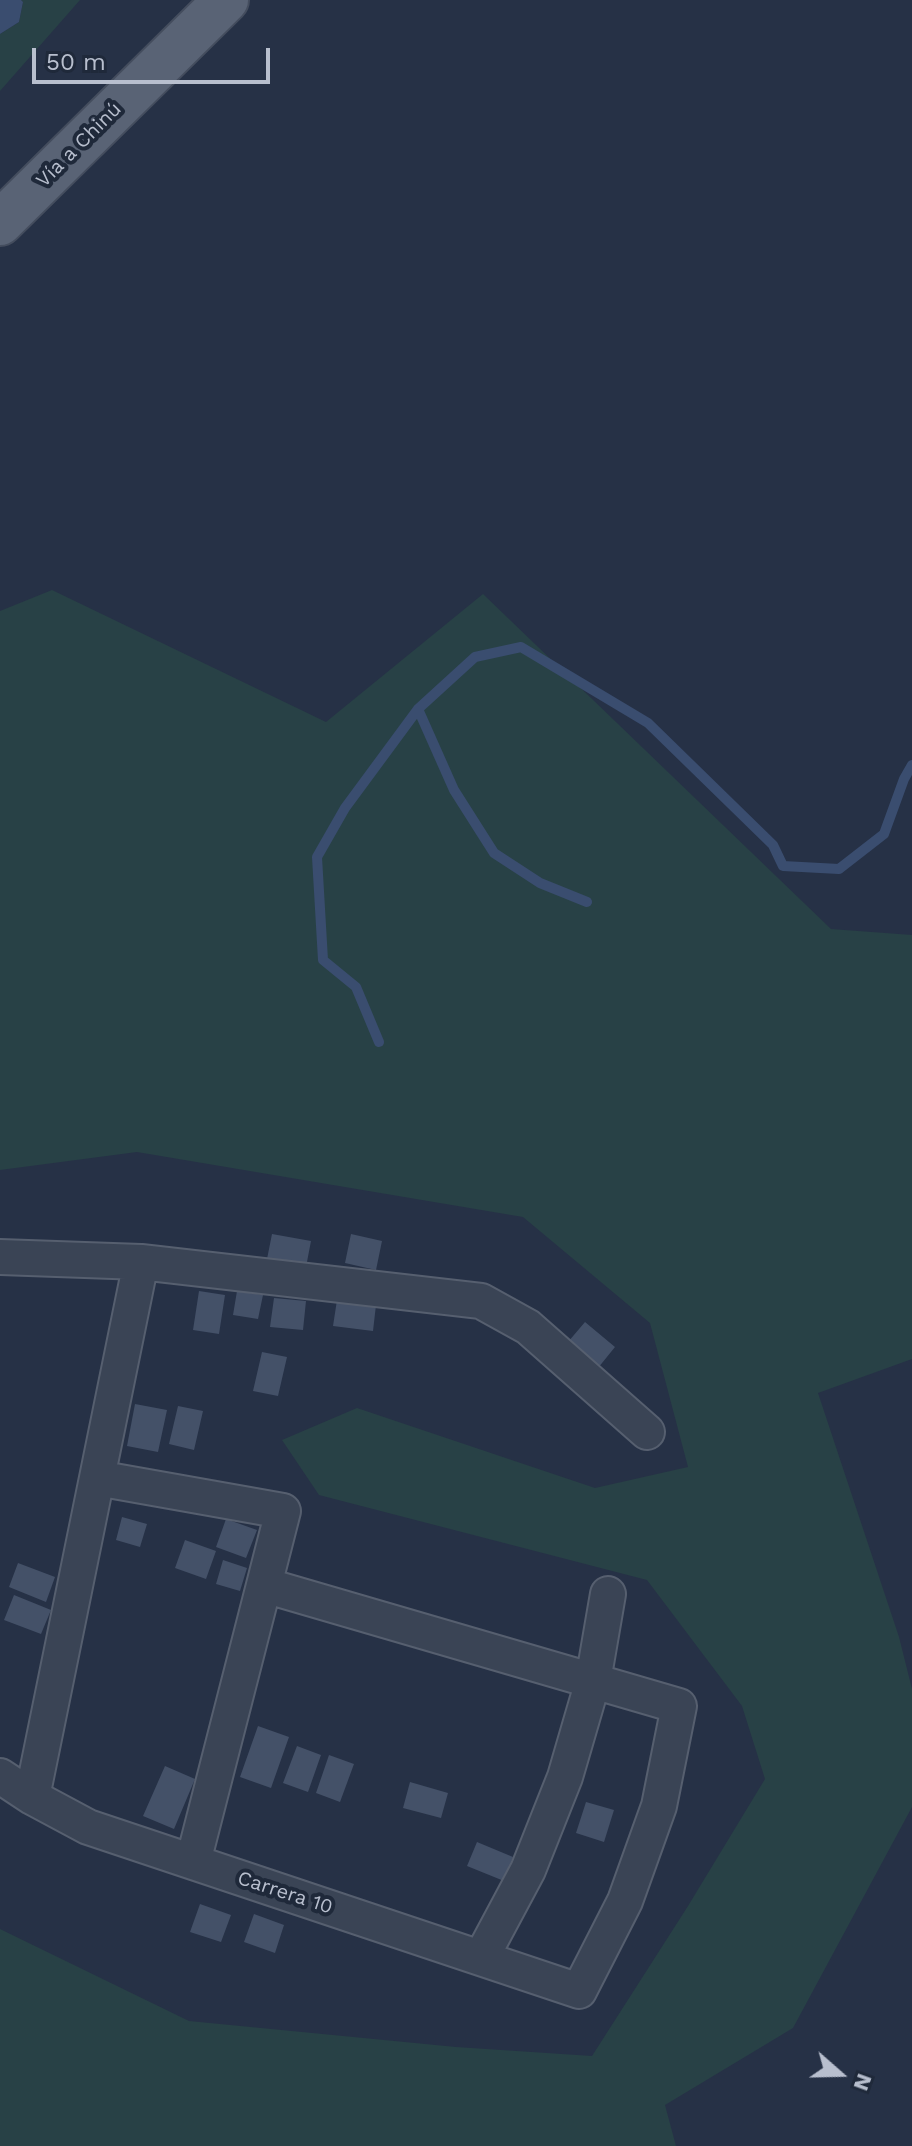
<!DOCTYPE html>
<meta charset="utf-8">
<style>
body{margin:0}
#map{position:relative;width:912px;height:2146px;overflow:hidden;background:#263146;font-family:"Work Sans",sans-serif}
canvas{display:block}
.north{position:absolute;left:800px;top:2034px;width:80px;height:80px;-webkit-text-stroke:6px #1f293a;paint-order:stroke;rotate:110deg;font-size:22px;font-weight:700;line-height:32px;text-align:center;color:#b8bfce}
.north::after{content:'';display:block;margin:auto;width:28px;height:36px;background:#b8bfce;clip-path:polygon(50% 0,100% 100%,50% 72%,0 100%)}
.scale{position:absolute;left:32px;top:48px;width:238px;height:36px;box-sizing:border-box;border:4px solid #b8bfce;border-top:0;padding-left:10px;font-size:24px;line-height:28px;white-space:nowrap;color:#b8bfce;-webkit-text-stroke:6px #1f293a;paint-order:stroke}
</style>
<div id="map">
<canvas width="912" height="2146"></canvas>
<div class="north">N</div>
<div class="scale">50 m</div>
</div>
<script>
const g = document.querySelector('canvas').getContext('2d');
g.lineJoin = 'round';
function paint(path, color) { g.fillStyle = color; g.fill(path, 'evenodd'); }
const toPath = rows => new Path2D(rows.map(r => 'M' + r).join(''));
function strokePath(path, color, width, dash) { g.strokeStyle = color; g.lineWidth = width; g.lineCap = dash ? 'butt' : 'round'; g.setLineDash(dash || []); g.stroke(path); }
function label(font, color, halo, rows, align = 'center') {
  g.font = font + ' "Work Sans",sans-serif'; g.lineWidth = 8; g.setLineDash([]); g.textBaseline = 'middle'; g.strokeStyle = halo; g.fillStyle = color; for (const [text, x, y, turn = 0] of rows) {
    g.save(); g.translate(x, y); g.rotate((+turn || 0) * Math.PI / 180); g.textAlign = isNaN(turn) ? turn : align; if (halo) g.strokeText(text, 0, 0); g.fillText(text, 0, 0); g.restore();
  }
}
paint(toPath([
 [21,0,80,0,0,91,0,34,19,22,23,2],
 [52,590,326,722,483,594,831,929,912,935,912,1359,818,1393,899,1637,912,1689,912,1807,793,2028,665,2105,676,2146,0,2146,0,1929,189,2021,456,2047,592,2056,688,1906,765,1779,742,1706,647,1580,319,1495,282,1440,357,1408,595,1488,688,1467,650,1323,523,1217,137,1152,0,1170,0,611]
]), '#284146');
paint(toPath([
 [0,0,21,0,23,2,19,22,0,34]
]), '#3a4d6f');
strokePath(toPath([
 [418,709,454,790,494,853,540,883,587,902],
 [379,1042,356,987,323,960,317,857,345,808,418,709,475,657,521,647,648,723,773,845,783,866,839,869,884,834,904,779,912,765]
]), '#3a4d6f', 10);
paint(toPath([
 [272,1234,311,1241,306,1267,267,1259],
 [351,1234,382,1241,376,1270,345,1263],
 [199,1291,225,1295,219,1334,193,1330],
 [237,1291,263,1295,258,1319,233,1315],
 [274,1298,306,1301,303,1330,270,1327],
 [337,1300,376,1305,373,1331,333,1326],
 [585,1322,615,1347,598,1368,568,1342],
 [262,1352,287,1357,278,1396,253,1391],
 [135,1404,167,1410,158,1452,127,1446],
 [178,1406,203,1411,194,1450,169,1444],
 [122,1517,147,1524,140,1547,116,1540],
 [226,1519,257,1530,246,1558,216,1547],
 [185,1540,216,1551,206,1579,175,1568],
 [223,1560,247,1568,240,1591,216,1584],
 [18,1563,55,1577,46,1602,9,1587],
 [14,1595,51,1610,41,1634,4,1620],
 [258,1726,289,1737,271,1788,240,1777],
 [297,1746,321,1755,308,1792,283,1783],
 [329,1755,354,1764,340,1802,316,1793],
 [165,1766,195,1779,174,1829,143,1816],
 [410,1782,448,1793,441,1818,403,1808],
 [586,1802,614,1810,604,1842,576,1833],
 [477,1842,513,1857,504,1881,467,1866],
 [200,1904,231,1915,221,1942,190,1932],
 [254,1914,284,1925,275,1953,244,1942]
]), '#445168');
const minor = toPath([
 [0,1257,141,1262,481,1301,528,1327,647,1432],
 [97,1478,283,1511,193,1862],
 [0,1776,32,1797,88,1827,579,1991,625,1901,659,1806,679,1706,264,1585],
 [32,1797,141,1262],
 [481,1958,528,1870,565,1777,593,1681,608,1594]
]);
const major = toPath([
 [0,223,226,0]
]);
strokePath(minor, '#565f6f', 38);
strokePath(major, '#444d5e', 48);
strokePath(minor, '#3a4455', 34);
strokePath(major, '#596375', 44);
label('20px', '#b8bfce', '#1f293a', [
 ["Vía a Chinú",79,145,-45],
 ["Carrera 10",285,1893,18]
]);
</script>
